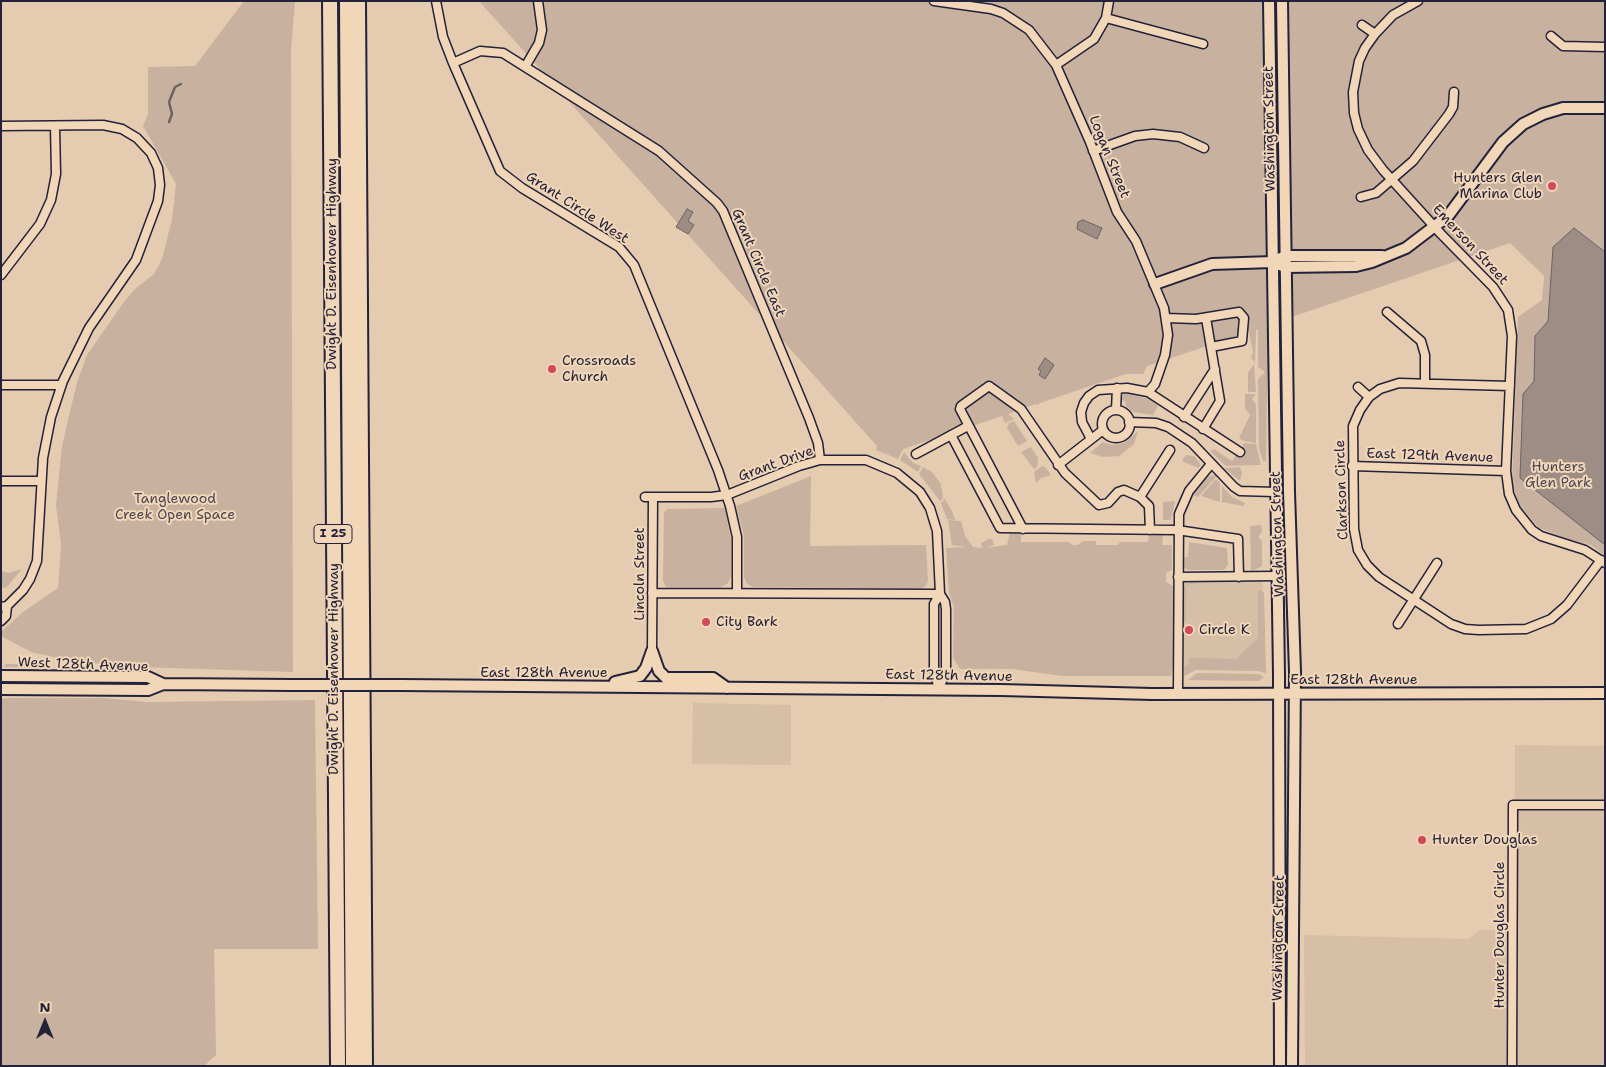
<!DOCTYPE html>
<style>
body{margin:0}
#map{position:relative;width:1606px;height:1067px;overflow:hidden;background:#e5cbb0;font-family:"Shantell Sans",sans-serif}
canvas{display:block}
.frame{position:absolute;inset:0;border:2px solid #22223b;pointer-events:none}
.north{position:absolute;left:20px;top:997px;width:50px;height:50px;-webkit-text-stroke:4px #f2d6b8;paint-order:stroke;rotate:0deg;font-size:14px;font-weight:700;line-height:20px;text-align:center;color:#22223b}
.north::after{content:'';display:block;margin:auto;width:18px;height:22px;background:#22223b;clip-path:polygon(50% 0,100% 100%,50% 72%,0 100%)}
</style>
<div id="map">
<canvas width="1606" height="1067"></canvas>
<div class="frame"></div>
<div class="north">N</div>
</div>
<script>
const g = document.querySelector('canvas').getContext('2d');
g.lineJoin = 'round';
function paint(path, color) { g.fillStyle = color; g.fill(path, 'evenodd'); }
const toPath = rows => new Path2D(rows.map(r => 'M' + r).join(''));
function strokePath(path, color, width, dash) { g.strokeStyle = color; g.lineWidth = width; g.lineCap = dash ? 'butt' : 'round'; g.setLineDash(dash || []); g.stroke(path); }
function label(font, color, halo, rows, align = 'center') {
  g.font = font + ' "Shantell Sans",sans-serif'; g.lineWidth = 4; g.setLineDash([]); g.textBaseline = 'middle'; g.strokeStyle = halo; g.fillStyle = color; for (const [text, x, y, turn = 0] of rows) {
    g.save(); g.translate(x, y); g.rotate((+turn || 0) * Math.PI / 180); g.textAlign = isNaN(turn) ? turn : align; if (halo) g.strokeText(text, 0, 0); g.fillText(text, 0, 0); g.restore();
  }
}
paint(toPath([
 [1262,572,1265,649,1249,666,1183,666,1182,573],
 [693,703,791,705,791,765,692,764],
 [1515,745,1605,746,1605,1066,1305,1066,1304,935,1469,939,1480,930,1515,931]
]), '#d6bea7');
paint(toPath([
 [244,1,295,1,291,50,293,672,138,667,122,664,79,663,31,652,1,636,1,632,23,612,58,588,61,544,56,505,62,446,77,382,87,355,123,303,136,288,154,274,162,259,172,219,176,184,143,126,148,114,148,67,195,66],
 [479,1,1605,1,1605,556,1591,545,1562,537,1539,528,1520,506,1512,484,1518,317,1542,300,1544,276,1510,243,1268,325,1266,461,1263,461,1259,448,1258,379,1265,372,1258,367,1258,329,1256,330,1255,362,1251,358,1253,352,1249,332,1147,366,1143,374,1126,374,1040,403,1038,405,1036,404,1008,414,1014,419,1005,423,1002,416,903,449,898,459,876,450,877,446],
 [1254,364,1256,392,1248,392,1248,373],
 [1124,393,1150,399,1158,406,1153,415,1133,412,1126,406,1125,401,1121,400],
 [1245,394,1256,394,1252,399,1256,404,1256,443,1244,441,1239,438,1250,415,1245,408],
 [1014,421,1027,441,1018,446,1007,428,1009,423],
 [1138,431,1134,444,1119,456,1103,457,1090,453,1103,442,1112,445,1124,443],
 [1244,443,1256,444,1261,465,1226,466,1210,451,1214,449,1232,461,1236,455,1238,456],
 [1031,447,1038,458,1037,467,1034,469,1021,452],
 [904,452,913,463,921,466,918,472,900,460],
 [1186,455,1194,456,1201,465,1198,468,1182,461],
 [1042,466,1046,468,1051,475,1041,478,1036,483,1034,472],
 [923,467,932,472,941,484,943,499,940,501,919,474],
 [1240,467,1242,473,1240,481,1224,468],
 [1213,475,1217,476,1198,497,1193,495,1205,478],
 [811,476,810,546,926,545,928,580,926,586,920,589,753,587,747,584,744,577,744,536,736,506],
 [1216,479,1220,483,1220,502,1201,496],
 [1222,486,1232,497,1245,503,1243,506,1222,502],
 [945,499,952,511,955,520,947,519,941,503],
 [1175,501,1171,520,1163,520,1163,502],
 [725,508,731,540,731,576,728,583,721,587,666,587,663,581,664,513,667,509],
 [948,520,961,521,965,536,973,547,982,548,981,543,989,539,992,539,994,545,986,548,1007,545,1010,533,1021,533,1021,542,1069,542,1072,545,1078,545,1083,541,1096,541,1096,545,1118,545,1120,542,1148,542,1149,534,1163,534,1162,545,1172,545,1172,570,1166,573,1166,582,1173,586,1173,667,1171,676,1062,676,1012,669,960,669,953,658,954,607,949,593,946,548,966,547,952,545],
 [1261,525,1262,532,1258,537,1262,541,1262,566,1251,572,1250,526],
 [1189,542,1227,548,1228,565,1224,570,1189,570,1182,567,1182,558,1188,557],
 [22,569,6,588,1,587,1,571,9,573],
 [1189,583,1205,583,1190,584,1186,587,1186,623,1183,621,1182,590],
 [1258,590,1264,592,1266,673,1258,671,1196,670,1184,676,1184,667,1189,664,1189,658,1236,659,1258,638],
 [6,664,41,664,41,668,4,667],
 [1197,673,1259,674,1264,677,1259,681,1188,680],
 [9,698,103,698,148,702,315,700,318,949,214,949,216,1055,204,1066,1,1066,1,699]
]), '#c8b29f');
const water = toPath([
 [687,209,693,212,688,221,694,225,688,234,676,227,687,209],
 [1083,220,1102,228,1097,239,1077,229,1078,222,1083,220],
 [1574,228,1605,252,1605,545,1520,478,1523,394,1534,381,1535,336,1548,321,1553,247,1574,228],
 [1045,358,1054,365,1045,379,1039,375,1041,371,1038,369,1045,358]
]);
paint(water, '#9d8d85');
strokePath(water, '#6c6267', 1);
strokePath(toPath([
 [169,122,172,114,169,102,175,87,181,84]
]), '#6c6267', 2.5);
const street = toPath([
 [436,1,443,37,453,63,500,171,522,188,619,247,634,265,718,470,730,506,737,537,737,593],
 [934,1,991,9,1003,13,1029,30,1056,65,1090,142,1117,212,1136,241,1164,308,1168,335,1165,355,1155,384,1148,392],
 [1418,1,1393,15,1375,34,1365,48,1359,61,1353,92,1354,113,1358,129,1368,150,1383,170,1441,234,1493,287,1508,310,1512,336,1506,471,1509,494,1516,510,1532,530,1541,536,1585,550,1605,563],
 [1106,18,1203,44],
 [1362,25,1375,34],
 [1551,36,1563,46,1605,47],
 [453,63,480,51,503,53,659,151,717,203,723,211,809,418,818,443,820,460],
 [1056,65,1094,39,1106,18,1109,1],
 [525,67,539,43,542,30,538,1],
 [1,126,103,125,122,129,137,138,151,153,158,168,160,185,158,201,136,260,89,328,63,381,51,417,43,458,37,561,30,579,23,590,7,606,1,607],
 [1093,151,1135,136,1153,134,1180,137,1204,148],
 [1361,197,1376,193,1413,161,1449,114,1453,107,1454,92],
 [1,275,40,224,51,200,56,174,55,126],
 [1387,312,1421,341,1425,355,1425,383],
 [1166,318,1196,319,1239,312,1244,318,1242,341,1211,347],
 [1,385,61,385],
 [1510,386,1399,383,1380,389,1369,397,1360,410,1353,426,1354,529,1358,550,1367,565,1379,577,1451,624,1465,629,1479,630,1526,629,1551,619,1567,605,1601,560],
 [1358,387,1369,397],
 [1116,410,1117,388],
 '1102 424a14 14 0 1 1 28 0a14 14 0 1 1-28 0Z',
 [1184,417,1215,369],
 [1129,422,1156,423,1168,427,1192,443,1234,487,1240,491,1275,492],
 [1203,429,1220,401,1206,318],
 [951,435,1000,528,1177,530,1238,539,1239,577],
 [1091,439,1082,422,1081,412,1084,403,1089,396,1098,390,1127,388,1148,392,1240,452],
 [916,454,968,426],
 [1058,465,1103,430],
 [1352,466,1506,471],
 [1,481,40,481],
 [645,497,711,497,727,495,799,466,820,460,866,460,897,473,920,492,930,508,937,531,940,594,945,602,946,609,946,670,939,689],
 [1140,497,1170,450],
 [1023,529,960,409,961,406,989,386,1021,409,1065,473,1099,505,1108,503,1118,492,1124,490,1140,497,1149,506,1150,530],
 [1178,577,1277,576],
 [652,593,940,594],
 [1,621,6,616,7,606],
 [1398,624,1437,563],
 [652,651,653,497],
 [939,689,934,671,934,604,940,594],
 [1178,694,1179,514,1189,491,1211,464],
 [1512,1066,1513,805,1605,805]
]);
const secondary = toPath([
 [1269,1,1279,675,1280,1066],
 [1282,1,1289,492,1295,672,1292,1066],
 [1280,265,1285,267,1356,266,1372,262,1406,248,1448,216,1503,142,1523,124,1543,114,1563,108,1605,108],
 [1155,284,1212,264,1273,262,1285,256,1382,256],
 [652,651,659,671,666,678,713,678,727,688],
 [1,676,148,677,163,684,293,685],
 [615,682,640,676,646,668,652,651],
 [400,685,1001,690,1152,694,1605,693],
 [1,689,148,690,163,684]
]);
const highway = toPath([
 [330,1,338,1066],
 [347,1,353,1066],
 [358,1,365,1066]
]);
strokePath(street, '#22223b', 11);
strokePath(secondary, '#22223b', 14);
strokePath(highway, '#22223b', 18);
strokePath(street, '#f2d6b8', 8);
strokePath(secondary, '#f2d6b8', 10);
strokePath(highway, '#f2d6b8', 14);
const secondaryBridge = toPath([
 [293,685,400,685]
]);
strokePath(secondaryBridge, '#22223b', 14, []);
strokePath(secondaryBridge, '#f2d6b8', 10);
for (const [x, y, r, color] of [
 [1552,186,5,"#d1495b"],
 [552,369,5,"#d1495b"],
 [706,622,5,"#d1495b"],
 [1189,630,5,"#d1495b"],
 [1422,840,5,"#d1495b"]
]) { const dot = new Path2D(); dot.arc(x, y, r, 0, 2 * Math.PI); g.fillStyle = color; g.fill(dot); strokePath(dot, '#f2d6b8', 2); }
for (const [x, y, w] of [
 [333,534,38]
]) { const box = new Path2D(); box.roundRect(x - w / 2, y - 9.5, w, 19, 4); g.fillStyle = '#f2d6b8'; g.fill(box); strokePath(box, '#22223b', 1); }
label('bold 12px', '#22223b', null, [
 ["I 25",333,534]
]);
label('14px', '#22223b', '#f2d6b8', [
 ["Washington Street",1270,129,-91],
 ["Logan Street",1109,157,68],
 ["Grant Circle West",577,208,33],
 ["Emerson Street",1470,245,47],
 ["Grant Circle East",758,263,67],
 ["Dwight D. Eisenhower Highway",332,264,-90],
 ["East 129th Avenue",1430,456,2],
 ["Grant Drive",776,464,-20],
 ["Clarkson Circle",1342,490,-92],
 ["Washington Street",1278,534,-92],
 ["Lincoln Street",640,574,-90],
 ["West 128th Avenue",83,665,2],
 ["Dwight D. Eisenhower Highway",334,669,-90],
 ["East 128th Avenue",544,673],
 ["East 128th Avenue",949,676,1],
 ["East 128th Avenue",1354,680],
 ["Hunter Douglas Circle",1500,935,-90],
 ["Washington Street",1279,938,-89]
]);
label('14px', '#22223b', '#f2d6b8', [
 ["Hunters Glen",1542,178,"right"],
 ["Marina Club",1542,194,"right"],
 ["Crossroads",562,361],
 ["Church",562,377],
 ["City Bark",716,622],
 ["Circle K",1199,630],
 ["Hunter Douglas",1432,840]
], 'left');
label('14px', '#4c4654', '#f2d6b8', [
 ["Hunters",1558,467],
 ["Glen Park",1558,483],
 ["Tanglewood",175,499],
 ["Creek Open Space",175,515]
]);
</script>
